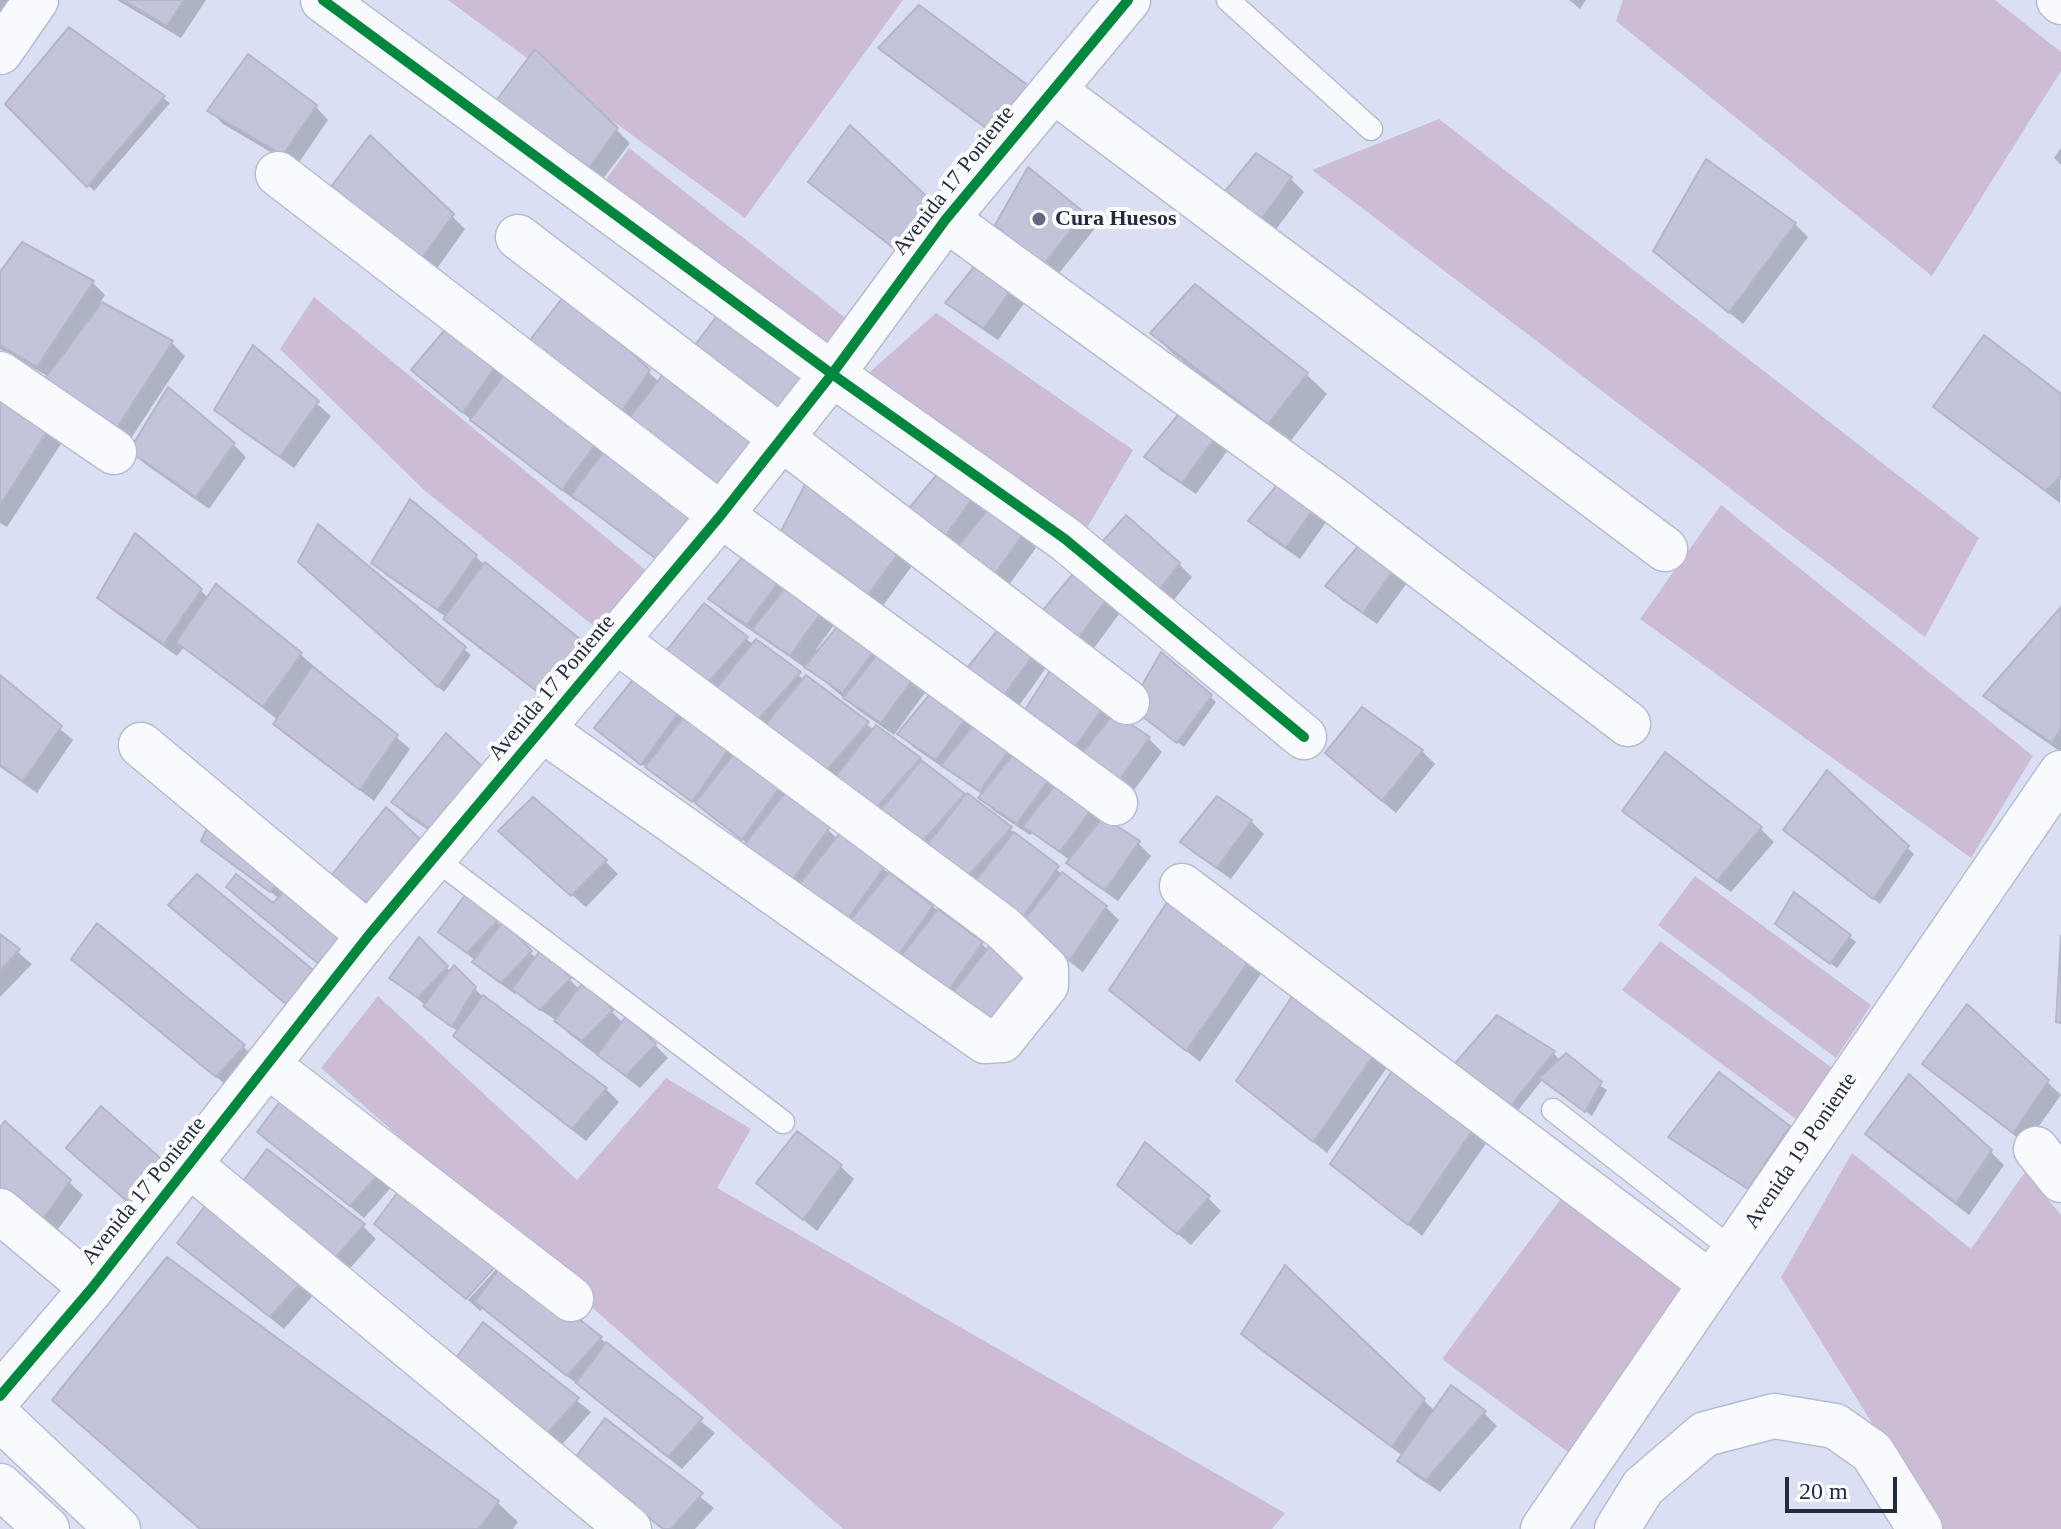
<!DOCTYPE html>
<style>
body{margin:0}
#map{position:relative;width:2061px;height:1529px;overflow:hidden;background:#dae0f4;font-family:Georgia,serif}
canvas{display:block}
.scale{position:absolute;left:1785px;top:1477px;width:112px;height:36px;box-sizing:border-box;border:4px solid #242b41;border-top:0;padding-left:10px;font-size:24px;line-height:28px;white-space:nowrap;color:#242b41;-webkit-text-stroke:6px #fcfcfc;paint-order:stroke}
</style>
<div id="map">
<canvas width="2061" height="1529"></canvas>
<div class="scale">20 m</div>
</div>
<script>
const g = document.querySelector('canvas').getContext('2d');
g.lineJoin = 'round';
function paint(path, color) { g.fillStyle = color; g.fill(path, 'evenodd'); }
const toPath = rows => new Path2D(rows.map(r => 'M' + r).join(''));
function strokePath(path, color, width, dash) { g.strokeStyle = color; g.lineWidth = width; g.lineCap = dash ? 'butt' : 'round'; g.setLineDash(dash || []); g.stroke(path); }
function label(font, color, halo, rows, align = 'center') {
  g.font = font + ' Georgia,serif'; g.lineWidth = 8; g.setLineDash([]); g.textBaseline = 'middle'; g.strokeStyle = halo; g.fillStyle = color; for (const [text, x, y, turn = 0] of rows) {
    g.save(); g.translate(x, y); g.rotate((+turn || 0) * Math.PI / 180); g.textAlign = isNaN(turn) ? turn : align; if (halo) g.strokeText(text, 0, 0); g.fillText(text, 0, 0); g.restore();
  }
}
paint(toPath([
 [448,0,903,0,745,218],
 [1623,0,1995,0,2061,52,2061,71,1932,276,1616,21],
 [1439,119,1979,538,1925,637,1312,170],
 [629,148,852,323,829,356,599,189],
 [314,297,648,572,595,627,424,490,280,349],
 [936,313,1133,450,1081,538,861,380],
 [1721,505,2033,756,1971,858,1640,619],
 [1695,876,1871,1005,1836,1058,1658,925],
 [1660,941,1835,1070,1800,1122,1622,990],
 [378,996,577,1180,666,1078,751,1129,717,1188,1285,1513,1272,1529,843,1529,321,1068],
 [1852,1153,1971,1249,2025,1172,2061,1215,2061,1529,1938,1529,1781,1277],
 [1565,1193,1686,1285,1568,1452,1442,1359]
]), '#cdbcd5');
paint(toPath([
 [0,0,13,0,0,32],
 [117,0,206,0,181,38],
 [1569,0,1586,0,1580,9],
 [69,30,170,103,94,191,7,104],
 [881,48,1045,103,1012,148,894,61],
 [535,52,630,143,597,187],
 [315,106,328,120,296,167,223,124,210,111],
 [851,128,914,264,824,195,811,182],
 [2061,148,2061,165,2054,158],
 [1707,162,1795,224,1808,237,1743,324,1655,251],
 [1291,179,1304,192,1271,236,1235,212],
 [343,205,452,216,465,229,433,274],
 [1083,214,1096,227,1056,277,1011,238],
 [983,259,1030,295,998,340,961,315,948,302],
 [0,275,92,282,105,295,100,303,172,343,185,356,130,440,49,377,0,349],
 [1195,287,1307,375,1327,394,1289,443,1172,353,1152,333],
 [567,295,659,382,630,430],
 [253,349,331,416,294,468,230,423,217,410],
 [513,366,605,453,677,576,578,498,576,501,486,433,414,370],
 [2061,396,2060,503,1949,420,1936,407],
 [0,404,48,431,61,444,7,527,0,523],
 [1181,414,1228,450,1196,494,1160,470,1147,457],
 [233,444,246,457,209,509,145,464,132,451],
 [1286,478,1332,514,1300,559,1264,534,1251,521],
 [973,497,988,512,1023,535,1036,548,1003,593,917,531],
 [319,527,471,655,444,692,306,568],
 [1363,543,1410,579,1377,624,1341,599,1328,586],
 [795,548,899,553,912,566,879,611],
 [1097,550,1179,564,1192,577,1166,610],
 [475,556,485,565,560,710,458,632,446,617,387,576,374,563],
 [746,556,836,622,816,650,819,653,842,624,927,690,894,735,858,710,805,665,804,667,724,612,711,599],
 [201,591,209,598,300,654,410,749,374,801,289,737,276,724,278,720,184,647,177,656,112,610,99,597],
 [1106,601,1119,614,1086,659,1050,634],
 [704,606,754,645,805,680,807,678,874,730,876,728,1010,829,1070,881,1106,907,1119,920,1083,972,771,732,678,669],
 [2061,610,2061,752,1999,709,1986,696],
 [1001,629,1048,665,1016,710,966,672],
 [1053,668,1149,739,1162,752,1129,797,1039,724],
 [0,677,73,740,37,793,0,767],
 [636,679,780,787,838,839,840,836,982,944,989,951,1009,1047,707,812,610,741,597,728],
 [935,691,1105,821,1138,843,1151,856,1118,901,1082,876,1069,863,1071,861,1032,833,1030,835,994,811,981,798,983,795,913,747,900,734],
 [1210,696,1216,702,1184,747,1139,713],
 [1422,751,1435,764,1396,813,1340,766],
 [1665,755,1761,829,1774,842,1731,892,1638,824,1625,811],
 [1827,773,1914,854,1880,904,1791,836],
 [497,783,447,843,406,815,393,802],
 [1217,798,1251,821,1264,834,1231,879,1195,854,1182,842],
 [513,843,605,861,618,874,586,907],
 [209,847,293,885,273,906,280,899],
 [468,895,537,959,542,952,580,990,584,984,623,1023,628,1018,668,1058,640,1088,569,1034,556,1020,527,1002,518,992,515,994,488,975,476,961,440,932],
 [1795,895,1856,942,1837,968,1783,929],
 [0,937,32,964,0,997],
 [419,940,451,972,454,968,484,998,606,1089,619,1102,586,1141,469,1048,456,1035,458,1032,391,977],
 [1252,955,1265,968,1200,1062,1111,990],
 [87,972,243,1046,256,1059,230,1088],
 [1297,992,1393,1059,1327,1153,1238,1081],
 [1553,1053,1561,1061,1607,1090,1592,1116,1543,1079,1515,1114,1460,1073],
 [1925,1064,2047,1082,2061,1095,2026,1144,1938,1077],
 [1392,1074,1487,1142,1422,1236,1333,1164],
 [5,1124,83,1195,53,1236,0,1190,0,1130],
 [1789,1127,1795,1133,1755,1193,1671,1137],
 [1868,1134,1991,1152,2004,1165,1969,1215,1880,1147],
 [273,1144,397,1181,364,1218],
 [840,1166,854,1179,817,1231,758,1183],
 [1120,1185,1208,1198,1221,1211,1191,1245],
 [253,1202,363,1226,376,1239,344,1275],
 [193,1256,304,1280,316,1292,284,1329],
 [167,1260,498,1503,518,1522,513,1529,200,1529,75,1419],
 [502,1263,601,1339,715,1433,682,1469,483,1308,480,1311,468,1300],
 [1285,1268,1435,1411,1484,1413,1497,1426,1440,1492,1413,1474,1400,1461,1403,1456,1256,1347,1243,1333],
 [483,1325,591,1412,558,1449,467,1375],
 [606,1420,714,1508,695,1529,663,1529,591,1471]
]), '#0003');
const building = toPath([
 [123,0,184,0,167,26,123,0],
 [919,5,1033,89,998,137,878,48,919,5],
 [69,27,165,96,87,187,5,104,69,27],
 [535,49,618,128,583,176,492,106,535,49],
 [248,54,317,105,283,155,207,111,248,54],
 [850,125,935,204,900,253,808,182,850,125],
 [370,135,454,214,419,262,327,192,370,135],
 [1256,153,1292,177,1257,225,1219,199,1256,153],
 [1706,159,1796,223,1729,313,1653,251,1706,159],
 [1028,167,1085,213,1042,266,995,225,1028,167],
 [22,242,94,281,37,367,0,345,0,272,22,242],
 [983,256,1018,280,984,328,945,303,983,256],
 [1195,284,1308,373,1268,424,1150,333,1195,284],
 [567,292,650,370,616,419,523,349,567,292],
 [729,300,813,379,778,427,686,357,729,300],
 [102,302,173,341,117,428,41,384,102,302],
 [448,326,497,364,463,413,411,370,448,326],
 [1984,335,2061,394,2061,476,2046,491,1933,407,1984,335],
 [253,345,319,401,280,457,214,410,253,345],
 [513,363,597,442,562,490,470,420,513,363],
 [671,364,754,443,719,491,627,421,671,364],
 [168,387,235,443,196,497,129,451,168,387],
 [0,401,49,429,0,505,0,401],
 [1181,411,1217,435,1182,483,1144,457,1181,411],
 [614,438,698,516,663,564,571,495,614,438],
 [939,472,974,496,940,544,901,518,939,472],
 [1285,475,1321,499,1286,547,1248,521,1285,475],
 [807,481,900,551,865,599,779,535,807,481],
 [410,499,477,555,438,610,371,563,410,499],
 [988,509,1024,533,989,582,951,555,988,509],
 [1126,515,1180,563,1152,599,1095,550,1126,515],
 [318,524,466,647,438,687,298,562,318,524],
 [135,533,202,589,164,644,97,598,135,533],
 [1363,540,1398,564,1363,613,1325,586,1363,540],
 [746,553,782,577,747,625,708,599,746,553],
 [485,562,586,644,546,698,443,619,485,562],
 [1072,575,1107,599,1072,647,1034,621,1072,575],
 [789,583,825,607,790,656,752,629,789,583],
 [216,584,302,653,263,707,176,642,216,584],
 [704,603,748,637,705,686,662,656,704,603],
 [2061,607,2061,728,2052,743,1983,696,2061,607],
 [842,621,878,645,843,693,804,667,842,621],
 [1001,626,1037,650,1002,698,964,672,1001,626],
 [756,639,801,672,757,721,714,691,756,639],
 [880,651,916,675,881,723,843,698,880,651],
 [1161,652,1212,695,1177,743,1130,707,1161,652],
 [312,666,398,735,360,790,273,724,312,666],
 [1053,666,1108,701,1073,750,1024,711,1053,666],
 [0,675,62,726,23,781,0,765,0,675],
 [806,675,869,722,826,771,766,724,806,675],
 [636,676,680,710,641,765,594,728,636,676],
 [935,688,970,712,936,760,897,734,935,688],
 [1362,707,1423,750,1382,801,1325,753,1362,707],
 [1114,713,1150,737,1115,786,1078,759,1114,713],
 [686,714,730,747,692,802,645,767,686,714],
 [979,719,1014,743,980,791,941,765,979,719],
 [876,725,921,758,877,807,835,777,876,725],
 [446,733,485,769,434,832,391,802,446,733],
 [736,751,781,785,742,840,695,803,736,751],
 [1015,752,1052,775,1017,824,978,798,1015,752],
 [1665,752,1762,827,1717,881,1622,811,1665,752],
 [921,760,965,794,922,842,879,812,921,760],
 [1827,770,1909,846,1873,899,1783,830,1827,770],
 [1060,779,1095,804,1060,852,1023,826,1060,779],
 [785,793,830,827,791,882,744,845,785,793],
 [967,793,1012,827,968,876,926,846,967,793],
 [1217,796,1252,820,1217,868,1180,842,1217,796],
 [533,797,607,860,571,896,498,831,533,797],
 [386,807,424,843,373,907,330,877,386,807],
 [213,816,286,875,270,892,201,841,213,816],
 [1103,817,1140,841,1105,890,1066,863,1103,817],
 [1014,832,1059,866,1020,921,973,884,1014,832],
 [840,833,884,867,846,922,798,885,840,833],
 [889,872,933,906,895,960,847,924,889,872],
 [1062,872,1107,906,1069,961,1021,924,1062,872],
 [197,874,323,978,293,1010,168,905,197,874],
 [236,874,273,903,293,881,357,935,327,971,226,887,236,874],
 [468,891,497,921,467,953,438,932,468,891],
 [1794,892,1851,935,1830,964,1775,924,1794,892],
 [1170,898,1254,954,1186,1051,1109,990,1170,898],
 [938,909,983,942,944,997,897,961,938,909],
 [503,921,532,951,501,983,472,962,503,921],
 [97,923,245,1045,216,1077,71,959,97,923],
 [0,934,20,949,0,971,0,934],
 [2061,935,2061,1023,2056,1022,2061,935],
 [419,937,448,966,418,998,389,978,419,937],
 [989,947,1034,981,996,1035,948,999,989,947],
 [542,948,571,978,540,1010,512,989,542,948],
 [454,965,476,987,452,1027,423,1006,454,965],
 [584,981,613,1010,582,1041,554,1021,584,981],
 [1297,989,1381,1045,1313,1142,1236,1081,1297,989],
 [483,995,607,1088,572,1129,453,1036,483,995],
 [1967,1004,2049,1080,2013,1133,1922,1064,1967,1004],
 [627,1015,656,1044,626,1076,597,1055,627,1015],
 [1497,1015,1555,1051,1508,1109,1452,1067,1497,1015],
 [1566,1053,1602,1082,1585,1112,1539,1078,1566,1053],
 [1392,1071,1475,1127,1408,1225,1330,1164,1392,1071],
 [1719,1072,1790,1126,1748,1189,1668,1137,1719,1072],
 [1909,1074,1992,1150,1956,1203,1865,1134,1909,1074],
 [288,1091,385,1167,350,1206,257,1132,288,1091],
 [101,1106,167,1164,136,1209,66,1148,101,1106],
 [5,1121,71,1180,39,1225,0,1190,0,1127,5,1121],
 [797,1131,842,1165,803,1220,756,1183,797,1131],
 [1145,1142,1210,1196,1177,1234,1117,1185,1145,1142],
 [267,1149,365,1224,330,1264,237,1189,267,1149],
 [404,1184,501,1260,466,1299,374,1224,404,1184],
 [208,1202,305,1278,270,1317,177,1243,208,1202],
 [167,1257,499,1501,479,1529,200,1529,52,1400,167,1257],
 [505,1261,602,1337,567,1376,475,1302,505,1261],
 [1285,1265,1425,1399,1392,1447,1241,1334,1285,1265],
 [483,1322,579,1398,544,1437,452,1363,483,1322],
 [606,1342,703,1418,668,1457,576,1383,606,1342],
 [1451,1385,1486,1411,1426,1480,1397,1461,1451,1385],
 [605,1418,703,1493,671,1529,663,1529,575,1458,605,1418]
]);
paint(building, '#c3c3d9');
strokePath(building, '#b4b5c9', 2);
const service = toPath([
 [1228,0,1371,129],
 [434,858,783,1122],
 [1553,1110,1733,1250]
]);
const minor = toPath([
 [323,0,832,374,1065,539,1304,737],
 [2059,0,2061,2],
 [0,52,36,0],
 [1053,90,1665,549],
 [278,174,721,515,1115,803],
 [946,219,1331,498,1628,724],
 [518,237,1127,702],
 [0,374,114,452],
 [543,730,985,1041,1002,1040,1046,985,1046,969,1002,927,617,641],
 [141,745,369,935],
 [1182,886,1710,1283],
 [269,1066,571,1299],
 [2036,1149,2061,1180],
 [190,1165,629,1529],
 [0,1211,92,1288],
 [0,1396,92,1288,369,935,721,515,832,374,946,219,1128,0],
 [1543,1529,2061,773],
 [1617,1529,1643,1487,1705,1434,1774,1416,1835,1426,1872,1452,1920,1529]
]);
const secondary = toPath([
 [0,1418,118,1529],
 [0,1486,47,1529]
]);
strokePath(service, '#b7bdd1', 25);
strokePath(minor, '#b7bdd1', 47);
strokePath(secondary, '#b7bdd1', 47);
strokePath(service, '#f9fafd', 22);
strokePath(minor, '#f9fafd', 44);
strokePath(secondary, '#f9fafd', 44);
strokePath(toPath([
 [323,0,832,374,1065,539,1304,737],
 [0,1396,92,1288,369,935,721,515,832,374,946,219,1128,0]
]), '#00873e', 10);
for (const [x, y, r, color] of [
 [1039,219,8,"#646a80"]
]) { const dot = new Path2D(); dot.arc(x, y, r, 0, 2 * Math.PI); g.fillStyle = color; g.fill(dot); strokePath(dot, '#fcfcfc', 3); }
label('22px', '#242b41', '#fcfcfc', [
 ["Avenida 17 Poniente",954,181,-52],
 ["Avenida 17 Poniente",552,688,-50],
 ["Avenida 19 Poniente",1801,1151,-56],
 ["Avenida 17 Poniente",144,1191,-51]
]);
label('bold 22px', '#242b41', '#fcfcfc', [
 ["Cura Huesos",1055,219]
], 'left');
</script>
